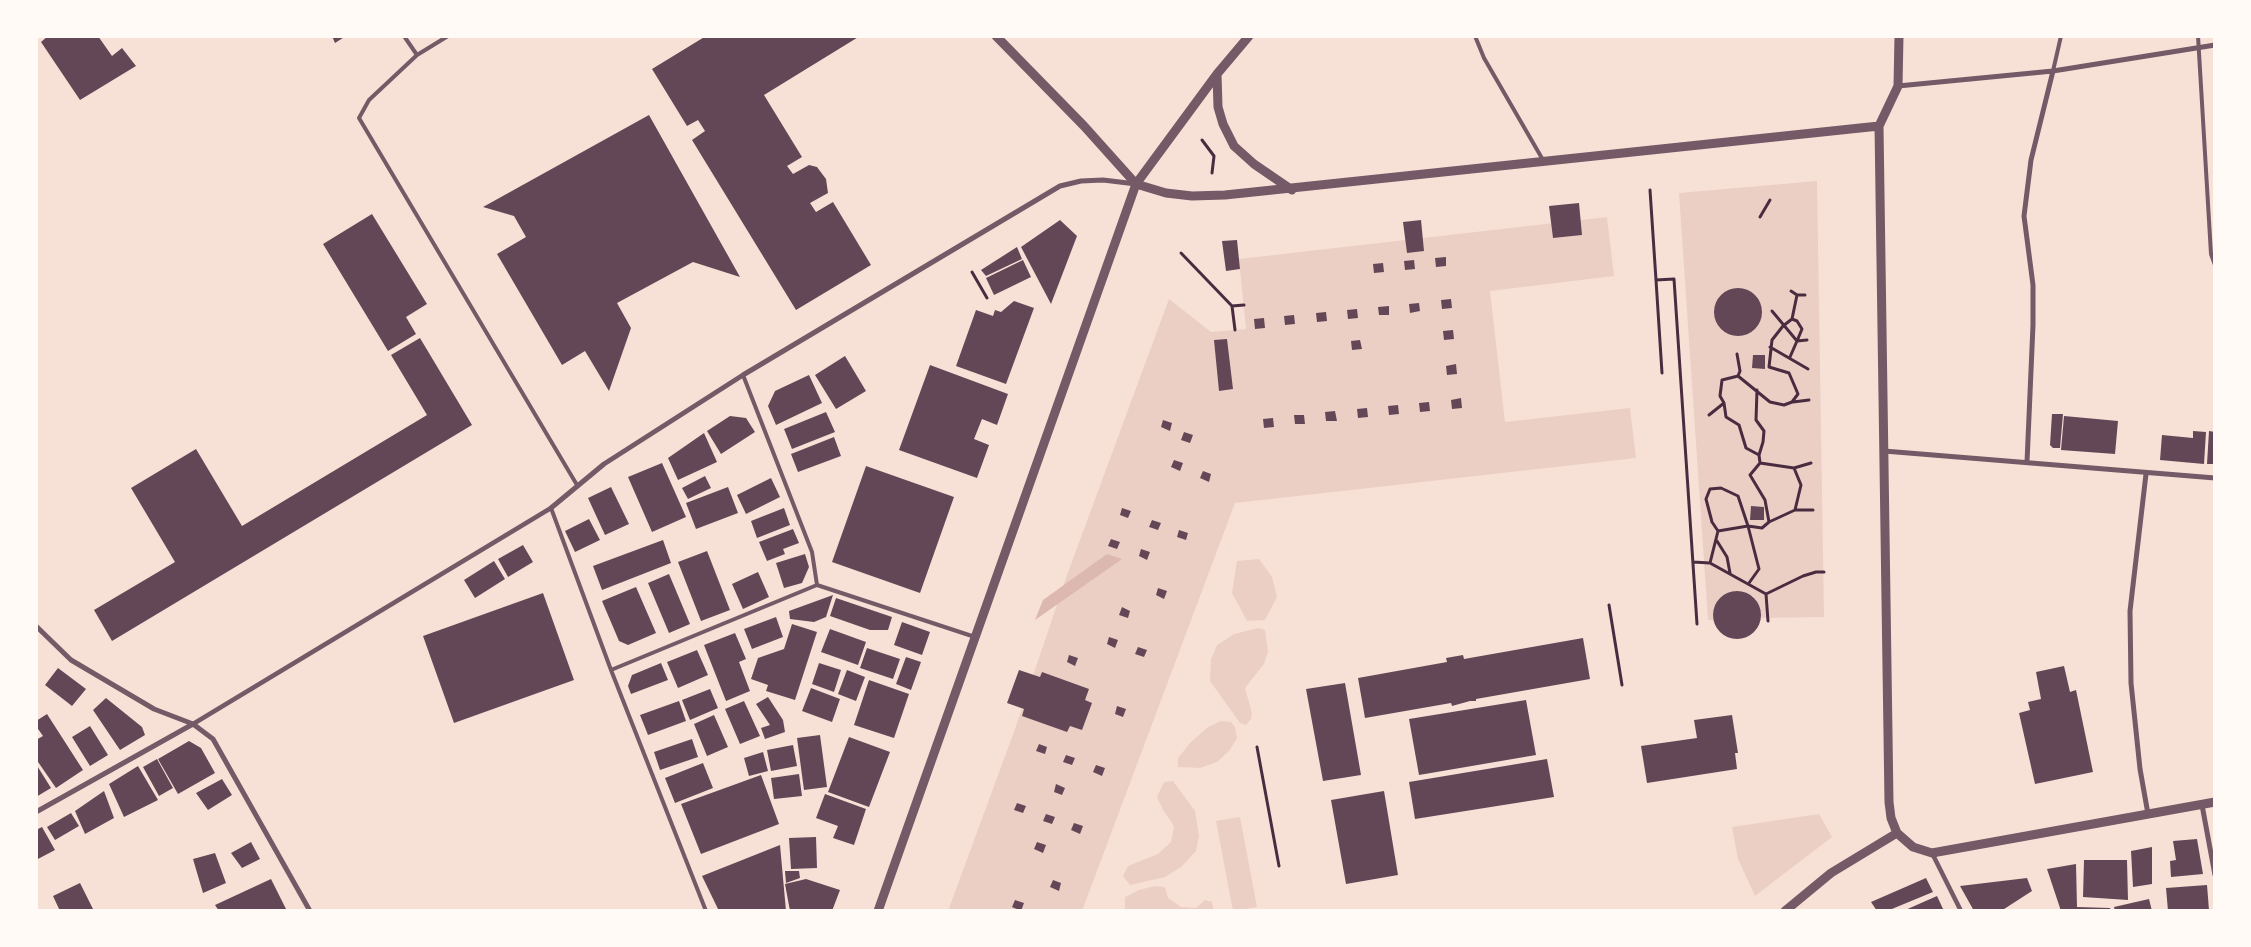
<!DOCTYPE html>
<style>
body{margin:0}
#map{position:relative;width:2251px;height:947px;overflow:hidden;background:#f7e1d7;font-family:Bitter,serif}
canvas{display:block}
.frame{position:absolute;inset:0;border:38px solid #fffaf5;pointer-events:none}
</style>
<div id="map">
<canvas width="2251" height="947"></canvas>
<div class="frame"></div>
</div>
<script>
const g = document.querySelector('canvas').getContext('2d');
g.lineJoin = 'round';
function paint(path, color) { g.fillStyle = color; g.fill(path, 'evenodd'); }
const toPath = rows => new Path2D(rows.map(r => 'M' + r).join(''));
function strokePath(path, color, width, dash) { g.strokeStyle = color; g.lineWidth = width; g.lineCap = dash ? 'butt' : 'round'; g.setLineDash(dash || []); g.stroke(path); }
paint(toPath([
 [1817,181,1824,617,1761,618,1758,603,1753,596,1738,591,1722,596,1714,609,1713,620,1708,620,1679,193],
 [1607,217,1614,276,1490,291,1505,422,1630,408,1636,458,1235,503,1082,911,948,911,1015,729,1067,575,1169,299,1211,332,1246,329,1239,259],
 [1259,559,1272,577,1277,597,1265,620,1247,621,1232,593,1237,561],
 [1258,628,1265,630,1268,652,1264,664,1245,688,1252,713,1251,719,1246,725,1240,723,1210,681,1211,659,1217,645,1234,634],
 [1221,721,1231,722,1235,727,1237,738,1229,751,1217,762,1200,768,1178,767,1178,758,1190,743,1208,727],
 [1173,781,1195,811,1199,836,1196,851,1181,867,1165,877,1130,885,1123,876,1128,866,1158,854,1171,842,1174,826,1163,810,1157,797,1164,782],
 [1819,814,1832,837,1755,896,1738,859,1732,827],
 [1240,817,1257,907,1233,911,1216,821],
 [1155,886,1165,887,1168,898,1181,907,1196,908,1205,900,1212,902,1214,911,1125,911,1125,897,1139,890]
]), '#ebcfc5');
paint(toPath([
 [1107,554,1122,559,1035,620,1043,600]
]), '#dcb8b0');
paint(toPath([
 [48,36,98,36,112,56,122,48,136,66,80,100,41,42],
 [332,36,346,36,335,43],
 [706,36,860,36,764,95,802,157,787,166,793,174,809,165,817,167,826,179,828,193,810,203,816,212,833,202,871,265,796,310,692,140,705,131,698,120,687,126,652,69],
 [649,115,740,277,693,262,617,303,631,328,609,391,585,351,562,365,497,254,526,237,514,216,483,207],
 [1579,203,1582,235,1553,238,1549,206],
 [372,214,427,304,406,317,416,334,388,351,323,244],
 [1060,220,1077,236,1051,304,1021,247],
 [1421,220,1424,251,1407,253,1403,222],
 [1237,240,1240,269,1226,271,1222,241],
 [1017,247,1022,259,986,276,981,270],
 [1446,257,1446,266,1436,267,1435,258],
 [1023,260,1031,277,994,295,986,278],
 [1414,260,1415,269,1405,270,1404,261],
 [1383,263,1384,272,1374,273,1373,264],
 '1714 312a24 24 0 1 1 48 0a24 24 0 1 1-48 0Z',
 [1451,299,1452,308,1442,309,1441,300],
 [1014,301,1034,308,1006,384,956,366,976,310,993,316,995,310,1001,312],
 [1419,303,1420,311,1410,313,1409,304],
 [1389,306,1389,315,1379,315,1378,307],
 [1357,309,1358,318,1348,319,1347,310],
 [1326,312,1327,321,1317,322,1316,313],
 [1294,315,1295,324,1285,325,1284,316],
 [1264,318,1265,328,1255,329,1254,319],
 [1453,330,1454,339,1444,340,1443,331],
 [420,338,472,425,112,641,94,610,175,562,131,488,196,449,242,526,427,415,391,355],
 [1227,339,1233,389,1219,391,1214,340],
 [1360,340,1362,349,1352,350,1351,341],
 [1753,355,1765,355,1765,369,1752,368],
 [845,356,866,391,836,409,815,375],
 [1456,364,1457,374,1447,375,1446,366],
 [930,365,1008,394,997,425,982,419,974,439,989,445,977,478,899,450],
 [809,375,822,403,776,425,768,406,775,391],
 [1461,398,1462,408,1452,409,1451,400],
 [1429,402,1430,411,1420,412,1419,403],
 [1398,405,1399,414,1389,415,1388,406],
 [1367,408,1368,417,1358,418,1357,409],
 [1335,411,1337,421,1326,421,1325,412],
 [826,412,835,432,792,449,784,429],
 [2052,414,2063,414,2060,448,2053,448,2050,445],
 [1294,415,1304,415,1305,424,1295,424],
 [730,416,746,418,755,432,721,454,707,431],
 [2064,416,2118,421,2115,454,2061,450],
 [1273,418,1274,427,1264,428,1263,419],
 [1163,420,1172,423,1170,431,1161,427],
 [2193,431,2206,432,2204,464,2160,460,2162,435,2193,438],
 [2209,431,2215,432,2215,464,2207,464],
 [1184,432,1193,435,1190,443,1181,440],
 [704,433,717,462,678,480,668,458],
 [834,437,841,456,798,472,791,454],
 [1174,460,1183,463,1180,471,1171,467],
 [662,463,686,517,652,532,628,477],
 [866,466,954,497,920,593,832,562],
 [1203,471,1211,474,1209,482,1200,478],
 [705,476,711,488,688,499,682,488],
 [771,478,780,497,746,514,737,495],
 [611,487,629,524,605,535,588,498],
 [728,487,738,513,696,529,686,503],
 [1751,506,1764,507,1764,520,1750,520],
 [784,508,790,525,757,538,751,521],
 [1122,508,1131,511,1128,518,1120,515],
 [589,519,600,540,575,552,565,531],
 [1152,520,1161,523,1158,530,1149,527],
 [793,529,799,543,783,549,785,554,767,561,759,542],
 [1179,530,1188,533,1186,540,1177,537],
 [1111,539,1120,542,1117,549,1108,546],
 [663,540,671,563,602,590,593,566],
 [523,545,533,562,508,577,498,559],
 [1141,549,1150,552,1147,560,1139,556],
 [707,551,730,610,701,621,678,562],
 [805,554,809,567,802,583,784,588,776,563],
 [494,561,505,579,475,598,464,580],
 [758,572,769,597,743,609,732,584],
 [669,574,690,624,669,633,648,583],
 [636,587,656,633,628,645,619,641,602,601],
 [1158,588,1167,591,1164,599,1156,595],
 '1713 615a24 24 0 1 1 48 0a24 24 0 1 1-48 0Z',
 [543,593,574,680,454,723,423,636],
 [833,595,826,617,814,622,790,619,789,611],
 [836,598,892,617,888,630,870,630,830,616],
 [1122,607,1130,611,1128,618,1119,615],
 [776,617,783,637,752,649,744,629],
 [902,622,930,632,922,655,894,645],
 [792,624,817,632,795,700,766,691,768,685,751,679,758,658,784,649],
 [830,629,866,642,858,665,821,652],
 [735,633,746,659,739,662,750,691,726,701,704,645],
 [1109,637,1118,640,1115,648,1107,644],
 [1583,638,1590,679,1476,699,1476,701,1470,701,1452,706,1451,703,1365,718,1358,678,1447,662,1446,658,1463,655,1464,659],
 [1138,647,1147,650,1144,657,1135,654],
 [867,648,900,659,893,679,860,668],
 [697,650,708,675,678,688,667,662],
 [1069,655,1078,658,1075,666,1067,662],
 [906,657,921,662,911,690,896,684],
 [661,663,668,680,631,694,628,686,632,675],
 [819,663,841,670,834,692,812,684],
 [2064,666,2070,692,2076,690,2093,772,2035,784,2019,713,2030,710,2028,702,2041,699,2036,672],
 [58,668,86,689,72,706,45,685],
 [847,670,865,677,856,701,838,694],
 [1019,670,1040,677,1042,672,1089,689,1085,700,1092,703,1082,730,1070,726,1067,732,1022,716,1024,709,1007,703],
 [869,680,909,694,894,738,854,725],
 [1345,683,1361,775,1323,781,1306,689],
 [811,688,840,699,832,722,802,711],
 [710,689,718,708,690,720,682,700],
 [768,697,783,720,785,732,765,739,761,728,770,725,756,704],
 [106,698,142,727,145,735,120,750,93,710],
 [1526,700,1536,755,1419,775,1409,719],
 [679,701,686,721,648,735,640,715],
 [744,701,760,736,740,744,725,709],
 [1117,706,1126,709,1123,717,1115,714],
 [47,714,83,770,56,788,36,759,36,740,43,736,36,726,36,721],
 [714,715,728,747,707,756,694,724],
 [1732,715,1738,753,1735,753,1737,769,1647,783,1641,746,1697,738,1694,720],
 [90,726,108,755,90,766,72,737],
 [820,735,827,787,804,790,797,738],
 [849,737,890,752,869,807,828,792],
 [692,739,698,757,660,770,654,752],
 [189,741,201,748,215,773,178,794,158,759],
 [1039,744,1047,747,1045,754,1036,751],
 [793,745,797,766,771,771,767,750],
 [763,752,768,771,749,776,744,758],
 [1066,755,1075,758,1072,765,1063,762],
 [157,759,173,788,159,796,143,767],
 [1547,759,1554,797,1415,819,1409,782],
 [703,763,713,788,675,803,665,778],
 [36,764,51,788,36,797],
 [1096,765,1105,768,1102,776,1093,772],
 [138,766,158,800,124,817,109,784],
 [799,774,802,796,774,799,771,778],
 [761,775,779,824,701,854,681,804],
 [222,779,232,795,208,810,196,793],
 [1056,784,1065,788,1062,795,1054,792],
 [104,791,114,818,85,834,75,811],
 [1384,791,1398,875,1346,884,1331,800],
 [825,794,866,809,854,845,833,838,838,826,816,818],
 [1017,803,1026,806,1023,813,1014,810],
 [71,813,79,826,55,840,47,827],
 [1046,814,1055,817,1052,824,1043,821],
 [1074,823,1083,826,1080,834,1071,830],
 [42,827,55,850,36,860,36,830],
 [816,837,817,868,791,869,789,838],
 [2197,839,2203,874,2171,877,2170,861,2176,860,2173,841],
 [251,842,260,859,242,868,231,853],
 [1037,842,1046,845,1043,853,1034,849],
 [780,845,786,911,719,911,702,876],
 [2152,847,2152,884,2133,887,2131,851],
 [215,853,226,883,203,893,193,859],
 [2084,860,2127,860,2128,900,2083,897],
 [2076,864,2077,907,2110,908,2111,911,2061,911,2047,869],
 [785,871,799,871,800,878,786,883],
 [1926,878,1933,892,1887,911,1877,911,1871,902],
 [2027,878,2032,891,2001,911,1974,911,1960,886],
 [271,879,287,911,219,911,215,905],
 [806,879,840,890,832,911,790,911,785,884],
 [1053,880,1061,883,1059,891,1050,887],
 [80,883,94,911,60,911,53,896],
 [2207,885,2209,910,2168,911,2166,888],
 [1937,896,1944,911,1903,911],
 [2149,899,2152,911,2115,911,2114,907],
 [1015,900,1024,903,1021,911,1012,907]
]), '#644757');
strokePath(toPath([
 [1202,140,1214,156,1212,173],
 [1650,190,1656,280,1674,279,1697,624],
 [1760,217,1770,200],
 [1181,253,1232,306,1244,305],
 [972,272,987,298],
 [1656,280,1662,373],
 [1797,295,1805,295],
 [1232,306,1235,330],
 [1772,311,1797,341,1802,329,1797,321,1792,319],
 [1770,347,1808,369],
 [1737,354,1740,371,1738,376],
 [1790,357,1797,341,1807,340],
 [1793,402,1809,400],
 [1709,415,1724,403],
 [1759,455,1746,448,1739,425,1726,417,1724,403,1720,396,1722,380,1738,376,1770,402,1784,405,1792,402,1798,394,1789,373,1769,367,1772,340,1783,326,1792,319,1797,295,1791,291],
 [1760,463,1750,475,1765,500,1769,522],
 [1794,468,1811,463],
 [1795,510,1813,510],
 [1718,531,1748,526,1759,569,1749,583],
 [1717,541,1727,557,1730,573],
 [1693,562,1710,563,1766,594],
 [1710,563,1718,531,1712,522,1706,499,1710,489,1721,488,1738,496,1748,526,1762,528,1769,522,1795,510,1801,485,1794,468,1760,463,1759,455,1763,442,1764,431,1756,420,1757,390],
 [1609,605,1622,685],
 [1768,621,1766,594,1803,576,1816,572,1824,572],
 [1257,747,1279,866]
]), '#4a2c40', 3);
strokePath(toPath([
 [404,36,417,55,369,100,359,118,577,485],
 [1475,36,1484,58,1543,160],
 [2198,36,2211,254,2215,265],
 [417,55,448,36],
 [2053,71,2061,36],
 [743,375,812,552,817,585],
 [551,508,611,670,706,911],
 [611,670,817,585,975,637]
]), '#755966', 4);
strokePath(toPath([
 [193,724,551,508],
 [1932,853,1961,911]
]), '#755966', 4.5);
strokePath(toPath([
 [1898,86,2053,71,2215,45],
 [1884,451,2215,478],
 [2027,462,2033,325,2033,285,2024,216,2031,160,2053,71],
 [2146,474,2130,611,2131,683,2140,769,2148,814],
 [551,508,604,464,743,375,1060,186,1081,181,1103,180,1136,184],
 [36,626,71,660,154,709,193,724,213,739,310,911],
 [2202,805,2215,875],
 [36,812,193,724]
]), '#755966', 5);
strokePath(toPath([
 [996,36,1084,126,1136,184],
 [1217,74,1218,107,1223,124,1234,146,1254,164,1292,190],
 [1136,184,1166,193,1192,196,1225,195,1879,126],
 [1897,833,1891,818,1889,802,1879,126,1898,86,1899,36],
 [1897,833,1913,847,1932,853,2215,802],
 [878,911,1136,184,1217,74,1249,36],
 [1785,911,1831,873,1897,833]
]), '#755966', 9);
</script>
